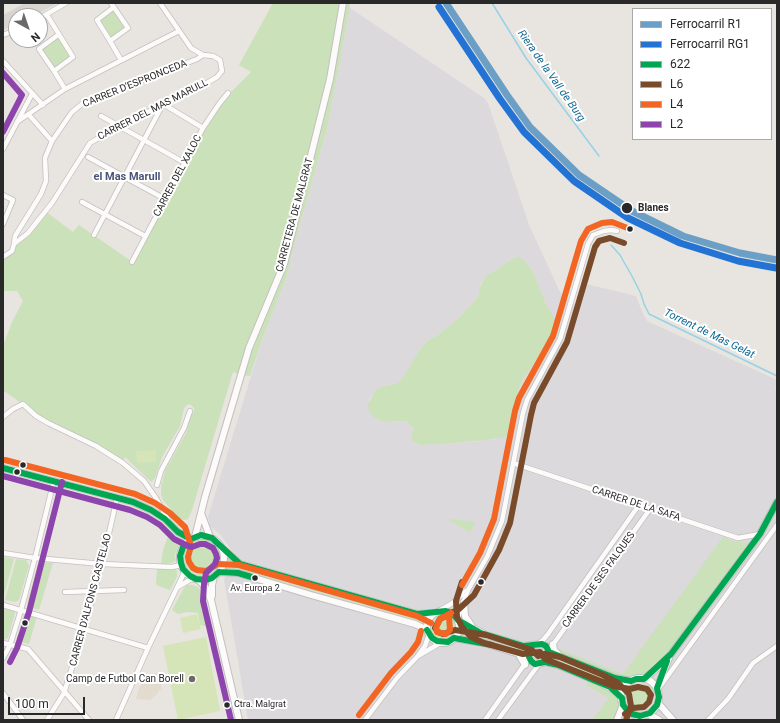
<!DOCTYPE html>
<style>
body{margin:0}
#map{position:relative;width:780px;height:723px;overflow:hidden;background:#e8e4e0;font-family:Roboto,sans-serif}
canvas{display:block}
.frame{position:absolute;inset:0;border:4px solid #292929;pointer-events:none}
.legend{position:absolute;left:632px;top:8px;width:140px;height:132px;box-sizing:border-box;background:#fff;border:1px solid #a9a9a9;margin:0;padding:5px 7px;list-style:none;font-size:12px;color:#292929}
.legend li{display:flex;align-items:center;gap:8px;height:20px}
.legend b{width:20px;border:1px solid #a9a9a9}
.north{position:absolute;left:8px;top:8px;width:40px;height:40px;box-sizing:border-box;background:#fff;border:1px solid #a9a9a9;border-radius:50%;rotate:140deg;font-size:11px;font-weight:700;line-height:16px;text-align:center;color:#292929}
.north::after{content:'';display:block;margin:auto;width:14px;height:18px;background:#6c6a69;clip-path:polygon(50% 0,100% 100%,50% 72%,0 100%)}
.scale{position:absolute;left:8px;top:697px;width:77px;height:18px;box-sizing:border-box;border:2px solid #292929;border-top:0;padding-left:5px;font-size:12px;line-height:14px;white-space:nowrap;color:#292929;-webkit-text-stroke:3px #fff;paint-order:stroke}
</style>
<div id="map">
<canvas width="780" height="723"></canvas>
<div class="frame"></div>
<ul class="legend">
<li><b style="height:5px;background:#6c9fc5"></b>Ferrocarril R1</li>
<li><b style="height:5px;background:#2373d5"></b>Ferrocarril RG1</li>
<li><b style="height:5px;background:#00a651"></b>622</li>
<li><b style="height:5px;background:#7a4b2a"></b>L6</li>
<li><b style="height:5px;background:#f26522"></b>L4</li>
<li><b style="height:5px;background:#8e44ad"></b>L2</li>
</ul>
<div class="north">N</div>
<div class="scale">100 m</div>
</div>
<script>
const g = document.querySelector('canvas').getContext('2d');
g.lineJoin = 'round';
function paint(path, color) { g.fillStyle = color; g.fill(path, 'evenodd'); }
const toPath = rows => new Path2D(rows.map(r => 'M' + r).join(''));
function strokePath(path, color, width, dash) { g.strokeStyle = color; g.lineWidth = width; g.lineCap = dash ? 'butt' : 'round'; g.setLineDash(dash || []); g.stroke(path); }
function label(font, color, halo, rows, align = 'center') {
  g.font = font + ' Roboto,sans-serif'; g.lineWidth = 4; g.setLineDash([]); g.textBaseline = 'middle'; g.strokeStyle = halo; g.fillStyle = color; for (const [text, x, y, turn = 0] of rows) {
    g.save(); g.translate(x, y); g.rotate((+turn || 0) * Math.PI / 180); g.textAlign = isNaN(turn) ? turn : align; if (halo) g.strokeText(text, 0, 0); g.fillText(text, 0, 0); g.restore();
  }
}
paint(toPath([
 [350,8,484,98,488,103,529,225,560,292,568,301,576,305,582,283,636,296,641,309,647,321,777,380,775,388,777,389,777,720,248,720,224,579,240,560,233,553,220,534,210,526,208,517,263,337,286,279,297,235,327,129],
 [515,257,525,261,533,272,546,304,558,324,549,341,523,379,520,386,513,409,514,425,497,439,469,442,421,445,414,442,411,439,413,430,411,426,406,421,384,422,373,417,369,400,375,391,384,386,397,383,403,379,420,349,426,342,439,334,459,318,475,300,478,296,481,283,485,277]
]), '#dbd9db');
paint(toPath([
 [158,672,162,691,159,690,158,693,150,700,136,699,139,688,147,678]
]), '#e2dbce');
paint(toPath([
 [273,3,349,3,350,8,327,129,297,235,286,279,263,337,250,376,241,375,233,372,192,510,188,519,184,520,178,518,163,500,161,494,161,487,165,471,186,433,190,417,194,411,194,408,190,404,187,405,184,408,180,426,162,457,155,478,151,482,125,457,123,463,96,446,57,428,4,391,3,384,3,346,12,322,23,301,17,291,3,291,3,257,12,251,14,244,28,233,45,211,73,232,79,225,131,261,219,104,251,72,239,65],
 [114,7,127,29,110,41,96,20],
 [58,35,73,57,54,71,39,49],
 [515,257,519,257,525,261,533,272,546,304,558,324,549,341,523,379,520,386,513,409,514,425,510,433,505,437,487,440,443,444,421,445,414,442,411,439,413,429,411,426,406,421,384,422,373,417,369,411,368,404,375,391,381,387,397,383,403,378,420,349,426,342,439,334,459,318,475,300,478,296,480,287,485,277],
 [450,519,475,522,471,532,469,532,449,520],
 [170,531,177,539,179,544,175,555,176,561,172,563,167,564,161,564,163,550],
 [723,537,733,541,748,543,686,628,654,668,647,673,628,679,624,679,560,654,559,649,623,674],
 '184 557a19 19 0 1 1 38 0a19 19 0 1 1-38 0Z',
 [3,557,14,559,3,599],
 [228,557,229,557,233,561,429,617,426,625,416,620,237,569,226,569,225,568],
 [16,559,26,560,29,565,19,600,15,602,5,600],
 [42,562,53,563,39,610,29,607,27,603,38,565],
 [157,569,175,569,177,571,177,577,170,590,156,585],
 [187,585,192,585,198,587,200,590,208,627,200,625,198,613,187,612,178,614,172,610,184,588],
 [3,607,13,609,15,613,8,638,4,640,3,640],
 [28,613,37,616,29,644,20,642,17,638,24,615],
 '431 627a12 12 0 1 1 24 0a12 12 0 1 1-24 0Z',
 [460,624,481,635,529,647,527,654,518,649,482,639,460,637,458,635,460,630],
 [552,655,625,681,620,689,611,683,559,662,550,660],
 [588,681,614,694,619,701,620,711,615,720,592,720,609,698,586,685],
 '628 697a13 13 0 1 1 26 0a13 13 0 1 1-26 0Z'
]), '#cbe1ba');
paint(toPath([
 [156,450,156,462,137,463,136,451],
 [197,614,201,629,183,633,180,618],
 [206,637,220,711,178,720,163,646]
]), '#d5e5b7');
paint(toPath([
 [25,3,58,3,33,16,16,16,16,24,3,30,3,15]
]), '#d8d4cf');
strokePath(toPath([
 [492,3,526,58,599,156],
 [611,245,620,255,633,278,641,294,644,304,649,314,777,376]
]), '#96d2e6', 1.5);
const street = toPath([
 [111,3,128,28,110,41,121,60],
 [47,15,73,57,54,71,65,89],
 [40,18,66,3],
 [3,35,16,30],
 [110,41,97,20,114,7],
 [3,61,43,105],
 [54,71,39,49,58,35],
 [29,115,52,141],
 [101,116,185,163],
 [17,122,65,89,179,31],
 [3,149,32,94],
 [88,157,165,199],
 [3,195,13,200,3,224],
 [82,202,145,236],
 [94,235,163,104,203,128],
 [14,244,15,236,41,194,46,181,45,158,52,141,72,112,82,104,197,59,203,55],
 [3,257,12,251,14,244,28,233,52,203,90,143,119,126,207,83,217,77,222,71,220,60,213,56,203,55,191,48,160,3],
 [132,262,203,128,219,104,228,93],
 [3,417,13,409,23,404,36,416,48,423,96,446,123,463,144,481,156,498,168,520],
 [513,463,738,538,760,534],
 [157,485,161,471,184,428,190,411],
 [3,553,35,558,102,564,172,567,181,565],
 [178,587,193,578],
 [65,592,124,590],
 [3,605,148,648],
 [439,611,454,602,466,591],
 [457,618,459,615,468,590,487,557,502,521,523,413,527,400,560,339,588,244,593,235,604,231,611,230,617,231],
 [3,643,28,649,89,720],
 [538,644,543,640,548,634,639,505],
 [552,646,650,509],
 [418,656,442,642],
 [3,658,10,645,21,610,35,558,54,480],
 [659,688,777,525],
 [3,693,23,720],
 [47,720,64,693,84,629,102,564,117,498],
 [116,720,148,648,185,571],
 [365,720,397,678,417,657,425,646,429,634],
 [485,720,529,658],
 [498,720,539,664],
 [637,720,640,716],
 [708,720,728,699,753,663,777,646]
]);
const secondary = toPath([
 [3,468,133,502,151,510,165,519,178,532,191,539],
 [201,513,210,537],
 '180 558a22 22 0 1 1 44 0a22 22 0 1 1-44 0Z',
 [195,537,205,497,249,348,284,264,330,79,343,3],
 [223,549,240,564,417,614,434,613],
 [219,572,238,573,311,595,415,624,427,630],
 [199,580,206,588,211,600,239,720],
 [212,596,212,585,214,576],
 [464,602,465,616,471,625],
 '427 627a16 16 0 1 1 32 0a16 16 0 1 1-32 0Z',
 [458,620,486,635,524,646,542,644,546,646,549,652,549,657,545,662,539,664,531,661,529,657,529,652,534,645],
 [454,638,484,643,529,657],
 [553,644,554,650,559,655],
 [549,652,615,678,631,681],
 [518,653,525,665],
 [545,662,558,665,599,682,614,690,622,698],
 '621 697a19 19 0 1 1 38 0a19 19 0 1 1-38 0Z',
 [644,679,656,669,671,654,750,548,760,534,777,502],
 [657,688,669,658],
 [658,703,673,720],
 [648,714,659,720],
 [617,720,623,705]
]);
strokePath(street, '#c2c0c1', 6);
strokePath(secondary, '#c2c0c1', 8);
strokePath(street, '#fcfbfa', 4.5);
strokePath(secondary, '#fcfbfa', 6);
strokePath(toPath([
 [3,468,133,502,151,510,165,519,178,532,191,539,201,535,212,538,240,564,417,614,446,611,452,613,458,620,481,633,524,646,542,644,546,646,549,652,615,678,631,681,636,679,644,679,671,654,760,534,777,502],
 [183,547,180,556,181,563,183,569,190,576,196,579,205,580,212,578,219,572],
 [219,572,238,573,255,578],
 [427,630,432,638,437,641,448,642,454,638],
 [454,638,492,645],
 [529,657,531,661,535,664,545,662,558,665,610,687,622,698,623,705,627,710,632,714,640,716,650,713,657,705,659,697,657,688,667,661]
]), '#00a651', 6);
strokePath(toPath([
 [624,243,610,238,599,241,595,247,567,342,534,403,531,415,510,523,499,550,474,595,459,609,440,619,435,628,438,632,443,634,455,630,486,635,532,650,538,656,545,654,560,657,603,675,618,683,629,694,631,706,626,720],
 [462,582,456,601,457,617,462,627,471,637,484,643,523,654,540,652,545,659,613,686,630,689,638,687,647,689,651,695,649,702,644,707,633,708,625,714]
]), '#7a4b2a', 6);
strokePath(toPath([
 [5,460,135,494,155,503,170,513,185,527,191,546,188,557,189,562,193,568,197,570,206,571,218,564,239,565,417,616,431,623],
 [462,585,480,553,494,519,515,411,519,398,553,336,581,241,588,229,602,223,612,222,630,229],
 [451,613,449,617,450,630,446,634,437,632,436,628,440,619,451,613],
 [359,715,391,673,411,652,418,642,421,631]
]), '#f26522', 6);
strokePath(toPath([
 [3,73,22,95,3,132],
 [3,476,130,510,147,517,160,525,174,539,188,546,192,547,200,544,205,544,213,548,216,554,217,558,215,564,206,573,204,584,203,601,231,720],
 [10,662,17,648,29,612,62,482]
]), '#8e44ad', 6);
strokePath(toPath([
 [446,3,507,95,530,127,579,175,632,211,683,236,740,253,777,260]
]), '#6c9fc5', 7);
strokePath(toPath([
 [439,7,500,99,524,132,574,181,628,218,680,243,738,261,776,268]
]), '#2373d5', 7);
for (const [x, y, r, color] of [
 [627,208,6,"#292929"],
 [630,229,3.5,"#292929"],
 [23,465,3.5,"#292929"],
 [17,472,3.5,"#292929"],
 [255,578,3.5,"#292929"],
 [481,582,3.5,"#292929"],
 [25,623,3.5,"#292929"],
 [192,679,4,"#6c6a69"],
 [227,705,3.5,"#292929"]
]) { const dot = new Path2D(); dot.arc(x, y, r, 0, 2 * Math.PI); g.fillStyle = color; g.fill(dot); strokePath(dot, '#fff', 1.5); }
label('9px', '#292929', '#fff', [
 ["Av. Europa 2",255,589],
 ["Ctra. Malgrat",234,705,"left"]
]);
label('10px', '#292929', '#fff', [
 ["CARRER D'ESPRONCEDA",135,84,-22],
 ["CARRER DEL MAS MARULL",153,110,-27],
 ["CARRER DEL XALOC",178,176,-62],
 ["CARRETERA DE MALGRAT",295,215,-75],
 ["CARRER DE LA SAFA",636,504,18],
 ["CARRER DE SES FALQUES",599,580,-54],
 ["CARRER D'ALFONS CASTELAO",91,600,-75]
]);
label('bold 10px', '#292929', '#fff', [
 ["Blanes",638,208]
], 'left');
label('10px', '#292929', '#fff', [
 ["Camp de Futbol Can Borell",184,679]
], 'right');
label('italic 11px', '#136994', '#fff', [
 ["Riera de la Vall de Burg",551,76,55],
 ["Torrent de Mas Gelat",709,334,26]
]);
label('bold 11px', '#4c5478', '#fff', [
 ["el Mas Marull",127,177]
]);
</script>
